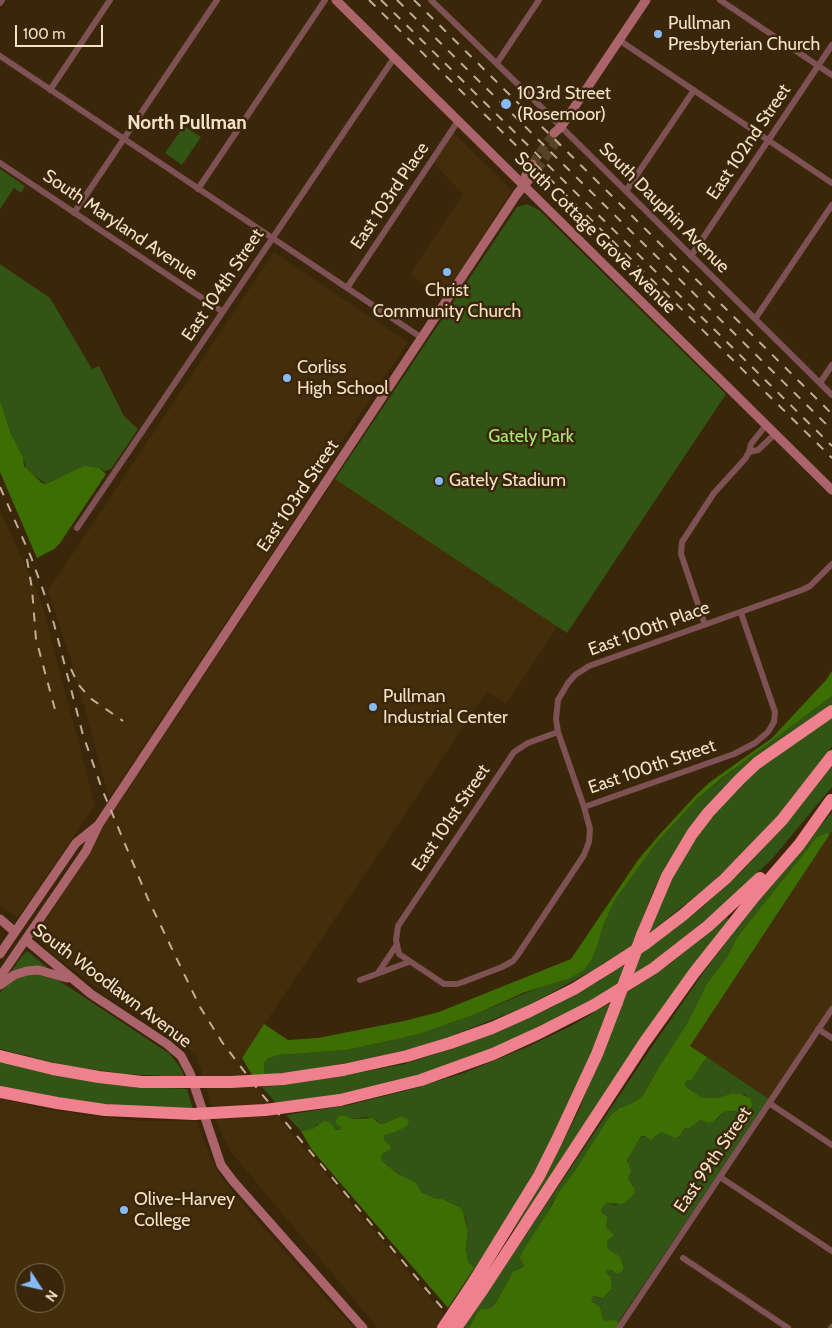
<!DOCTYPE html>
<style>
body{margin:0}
#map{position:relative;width:832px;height:1328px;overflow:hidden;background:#3a2609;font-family:Cabin,sans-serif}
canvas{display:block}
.north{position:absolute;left:15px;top:1263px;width:50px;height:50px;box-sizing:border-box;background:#3a2609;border:1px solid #867155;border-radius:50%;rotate:125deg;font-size:14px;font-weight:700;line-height:20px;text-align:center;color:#f7e1c6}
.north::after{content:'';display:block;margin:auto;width:18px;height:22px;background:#86bbfb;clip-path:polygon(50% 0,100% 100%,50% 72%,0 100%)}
.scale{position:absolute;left:15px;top:25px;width:88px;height:22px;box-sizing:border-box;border:2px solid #f7e1c6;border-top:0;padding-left:6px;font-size:15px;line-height:18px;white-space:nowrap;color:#f7e1c6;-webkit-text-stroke:4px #3a2609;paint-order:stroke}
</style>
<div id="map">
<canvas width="832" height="1328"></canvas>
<div class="north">N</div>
<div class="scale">100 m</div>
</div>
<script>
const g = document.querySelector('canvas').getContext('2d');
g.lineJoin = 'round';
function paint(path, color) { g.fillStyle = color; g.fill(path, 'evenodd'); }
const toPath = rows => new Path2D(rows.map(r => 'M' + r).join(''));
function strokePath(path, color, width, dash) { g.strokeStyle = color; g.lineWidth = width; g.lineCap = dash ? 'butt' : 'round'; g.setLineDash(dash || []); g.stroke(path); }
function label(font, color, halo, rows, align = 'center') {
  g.font = font + ' Cabin,sans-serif'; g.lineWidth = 5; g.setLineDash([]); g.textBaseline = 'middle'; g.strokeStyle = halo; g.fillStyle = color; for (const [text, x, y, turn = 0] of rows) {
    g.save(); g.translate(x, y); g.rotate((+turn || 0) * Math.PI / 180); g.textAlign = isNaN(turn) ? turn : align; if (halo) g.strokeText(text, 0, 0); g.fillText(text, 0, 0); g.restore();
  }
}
paint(toPath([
 [452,131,512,190,444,297,410,274,463,194,432,161],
 [274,252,408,342,301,503,303,506,109,798,72,663,48,591],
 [335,479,558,626,506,704,487,691,239,1062,287,1128,456,1328,378,1328,230,1151,218,1126,196,1054,99,989,46,948,38,938,41,926,109,818],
 [0,510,41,601,95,805,18,918,0,906],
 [832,831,832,1005,769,1099,690,1046],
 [0,1098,41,1108,93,1116,138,1121,197,1121,210,1157,222,1179,276,1242,354,1328,0,1328],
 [25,1273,55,1273,55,1303,25,1303]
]), '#442d0b');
paint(toPath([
 [184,126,201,137,182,165,165,153],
 [0,169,25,186,21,193,14,188,0,209],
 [527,204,539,210,726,394,567,633,335,479,517,207],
 [0,264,50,298,92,369,99,366,124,416,138,429,111,469,104,471,99,468,56,479,46,484,26,469,23,457,11,434,0,400],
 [832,696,832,705,766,751,666,865,655,887,632,945,617,955,595,969,527,1006,446,1038,415,1048,362,1060,313,1069,265,1075,264,1063,267,1059,278,1055,347,1050,420,1034,476,1014,542,986,598,944,603,926,615,900,657,842,697,799,739,765],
 [832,716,832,746,812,774,782,812,752,844,712,883,648,934,664,893,684,856,711,818,758,768],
 [832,766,832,787,772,859,717,911,655,960,633,975,641,954,699,910,743,870,793,816],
 [832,812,832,831,830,834,827,833,817,837,737,937,727,957,706,985,688,1022,659,1067,642,1097,628,1105,619,1108,610,1116,581,1163,552,1203,548,1212,528,1245,522,1252,521,1261,524,1266,517,1269,509,1279,495,1304,491,1308,481,1309,477,1313,469,1328,465,1328,464,1327,649,1051,705,970,757,902],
 [727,917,730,921,513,1232,548,1171,579,1110,626,993,671,963],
 [27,951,48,968,11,972,21,957],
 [625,964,617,985,578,1008,537,1029,469,1058,402,1080,333,1096,277,1104,262,1087,332,1078,404,1064,433,1055,495,1033,552,1007,601,980],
 [32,973,58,980,170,1054,180,1067,185,1077,125,1074,63,1065,0,1049,0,993,10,981],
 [610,1003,594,1046,548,1148,507,1220,448,1309,474,1268,468,1261,466,1248,468,1231,466,1220,460,1207,442,1199,434,1198,421,1192,382,1161,381,1157,383,1153,390,1150,384,1139,384,1135,389,1133,401,1116,383,1124,379,1123,377,1120,366,1117,352,1119,340,1125,341,1127,339,1130,318,1124,312,1129,301,1131,286,1115,349,1105,412,1089,464,1073,527,1047,571,1026],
 [707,1057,769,1099,621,1318,618,1325,606,1321,603,1319,600,1307,591,1301,591,1298,593,1296,600,1298,607,1295,612,1289,611,1278,606,1273,606,1271,610,1270,613,1272,623,1270,624,1266,622,1261,608,1249,607,1241,613,1235,606,1227,608,1217,602,1213,601,1210,606,1203,616,1205,634,1194,633,1185,628,1178,628,1156,641,1136,654,1138,661,1132,680,1135,685,1128,690,1128,700,1120,708,1123,717,1119,722,1113,727,1111,735,1112,746,1095,732,1093,719,1098,709,1098,701,1097,686,1087,685,1083,687,1080,702,1065],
 [0,1062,135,1086,187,1089,193,1109,127,1106,82,1102,0,1086]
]), '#325414');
paint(toPath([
 [0,400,11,434,23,457,24,466,42,483,46,484,84,466,99,468,106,474,60,543,54,549,37,558,0,472],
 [832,671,832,696,722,778,697,799,657,842,615,900,603,926,598,944,591,960,584,970,570,978,525,992,476,1014,420,1034,347,1050,278,1055,267,1059,264,1063,265,1075,252,1075,242,1058,264,1024,288,1040,318,1038,404,1021,439,1012,571,959,638,860,660,834,696,795,710,782,772,738,826,680],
 [827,833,830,834,690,1046,707,1057,691,1080,687,1080,685,1083,686,1087,701,1097,709,1098,719,1098,732,1093,741,1094,751,1099,752,1106,745,1112,727,1111,722,1113,713,1122,708,1123,700,1120,690,1128,685,1128,680,1135,676,1138,661,1132,651,1140,645,1136,641,1136,627,1160,631,1171,628,1178,635,1189,634,1194,623,1204,606,1203,601,1210,602,1213,608,1217,606,1227,614,1235,607,1241,608,1249,620,1257,624,1267,623,1270,618,1274,610,1270,606,1271,606,1273,611,1277,612,1289,603,1298,593,1296,591,1301,600,1307,603,1319,606,1321,613,1320,617,1321,618,1325,616,1328,469,1328,477,1313,481,1309,491,1308,495,1304,513,1272,524,1266,520,1258,522,1252,548,1212,559,1192,575,1171,610,1116,619,1108,628,1105,642,1097,659,1067,688,1022,706,985,727,957,737,937,817,837],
 [344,1115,352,1119,373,1118,379,1123,383,1124,401,1116,409,1120,407,1126,395,1132,384,1135,384,1139,391,1147,390,1150,383,1153,381,1157,382,1161,398,1174,415,1182,421,1192,434,1198,442,1199,460,1207,463,1212,468,1231,466,1248,468,1261,474,1268,448,1308,312,1150,301,1131,312,1129,324,1121,329,1122,336,1130,339,1130,341,1127,336,1123,336,1120,339,1116]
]), '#3d6e03');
strokePath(toPath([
 [532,164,554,133],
 [537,170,558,139]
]), '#564225', 9, [9, 4.5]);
strokePath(toPath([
 [431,0,529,95,832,395],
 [720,0,832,75],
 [0,3,2,0],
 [619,40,832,183],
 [0,56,422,338],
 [497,63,539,0],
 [50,90,110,0],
 [0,163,223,312],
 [198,189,325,0],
 [626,191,694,90],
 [74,213,217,0],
 [691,256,832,45],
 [347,288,458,121],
 [755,319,832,205],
 [820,383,832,365],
 [749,452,758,450,775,434],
 [77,528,394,58],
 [705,625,681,554,682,542,714,493,745,459,749,452,751,444,766,425],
 [558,732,528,743,514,752,398,926,396,940,399,954,444,984,457,984,463,982,502,967,513,961,517,956,584,855,589,842,590,829,584,807,734,754,755,743,768,732,774,722,775,712,741,613],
 [584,807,558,732,556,719,558,700,568,683,575,675,589,666,802,590,810,586,832,564],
 [378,973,396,946],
 [360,980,409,962],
 [818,1029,832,1038],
 [769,1103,832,1145],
 [720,1177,832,1251],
 [683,1258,788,1328],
 [619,1328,832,1009],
 [831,1328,832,1327]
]), '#7e5155', 6);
strokePath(toPath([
 [336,0,832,490],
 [554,133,561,127,646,0],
 [524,185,526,175,532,164],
 [0,919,15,932],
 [26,940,91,994,167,1044,181,1056,190,1073,221,1165,233,1181,363,1328],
 [0,954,76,843,97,826],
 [0,977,86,851,99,824,517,194,537,170],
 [0,985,14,975,27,971,38,970,67,978]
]), '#ac646c', 9);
strokePath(toPath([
 [642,935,667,876,692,834,708,813,740,779,757,763,832,711],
 [0,1056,53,1069,99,1077,142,1082,183,1082],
 [343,1070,407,1056,450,1043,492,1028,530,1011,574,989,608,968,645,944,683,915,725,879,782,820,832,756],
 [0,1092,57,1103,105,1110,194,1114],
 [340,1100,421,1080,493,1054,539,1033,594,1005,654,968,708,926,760,878],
 [475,1280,539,1176,557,1140,597,1054,617,1002],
 [483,1289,644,1043,694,973,754,897,799,845,831,800]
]), '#ef808e', 12);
strokePath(toPath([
 [369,0,832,458],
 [381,0,832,446],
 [397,0,832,430],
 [414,0,832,414],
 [0,487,31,557,43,590,54,624,83,735,102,789,148,899,200,1007,222,1042,260,1092,459,1328],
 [27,559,32,589,36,639,57,717],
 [71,669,78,684,90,698,123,721]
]), '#c3ae92', 2, [9, 9]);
strokePath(toPath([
 [617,1002,642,935],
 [183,1082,231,1082,283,1079,343,1070],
 [194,1114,265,1110,340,1100],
 [443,1328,475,1280],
 [456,1328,483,1289]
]), '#ef808e', 12);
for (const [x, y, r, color] of [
 [658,34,5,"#86bbfb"],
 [506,104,6,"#86bbfb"],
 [447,272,5,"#86bbfb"],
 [287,378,5,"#86bbfb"],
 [439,481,5,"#86bbfb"],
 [373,707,5,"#86bbfb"],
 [124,1210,5,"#86bbfb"]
]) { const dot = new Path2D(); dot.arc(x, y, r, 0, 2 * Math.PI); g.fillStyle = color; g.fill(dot); strokePath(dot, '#3a2609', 2); }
label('18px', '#f7e1c6', '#3a2609', [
 ["Pullman",668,24],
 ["Presbyterian Church",668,45],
 ["103rd Street",517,94],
 ["(Rosemoor)",517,115],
 ["Christ",447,291,"center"],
 ["Community Church",447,312,"center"],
 ["Corliss",297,368],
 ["High School",297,389],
 ["Gately Stadium",449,481],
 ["Pullman",383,697],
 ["Industrial Center",383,718],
 ["Olive-Harvey",134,1200],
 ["College",134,1221]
], 'left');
label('18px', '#f7e1c6', '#3a2609', [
 ["East 102nd Street",749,142,-56],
 ["East 103rd Place",390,196,-56],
 ["South Dauphin Avenue",664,208,45],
 ["South Maryland Avenue",120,225,34],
 ["South Cottage Grove Avenue",595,233,45],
 ["East 104th Street",223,285,-56],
 ["East 103rd Street",298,496,-56],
 ["East 100th Place",649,629,-20],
 ["East 100th Street",652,767,-19],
 ["East 101st Street",451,818,-56],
 ["South Woodlawn Avenue",112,986,37],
 ["East 99th Street",713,1160,-56]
]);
label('18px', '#a6eb74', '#3a2609', [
 ["Gately Park",531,437]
]);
label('bold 19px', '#f7e1c6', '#3a2609', [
 ["North Pullman",187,123]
]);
</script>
